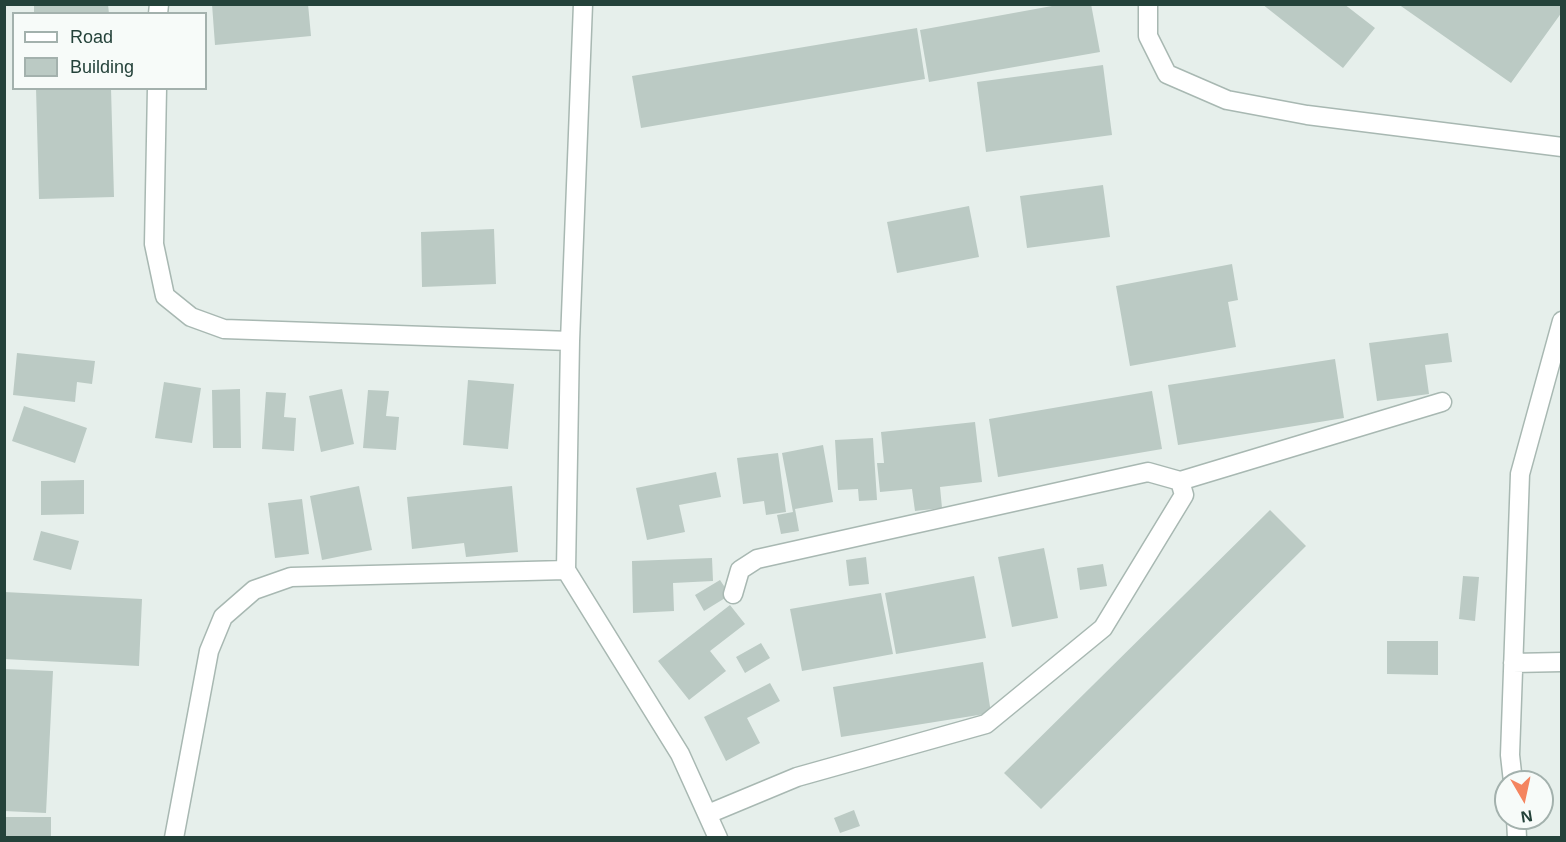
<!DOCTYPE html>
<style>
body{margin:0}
#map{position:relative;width:1566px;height:842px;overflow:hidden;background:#e6efeb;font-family:Helvetica,sans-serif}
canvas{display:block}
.frame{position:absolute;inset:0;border:6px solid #24423a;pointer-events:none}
.legend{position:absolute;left:12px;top:12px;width:195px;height:78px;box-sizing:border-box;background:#f7fbf9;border:2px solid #a3b1ad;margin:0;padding:8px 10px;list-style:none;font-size:18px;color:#24423a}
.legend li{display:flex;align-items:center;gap:12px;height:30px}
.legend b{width:30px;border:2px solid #a3b1ad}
.north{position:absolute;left:1494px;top:770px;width:60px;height:60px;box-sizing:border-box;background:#f7fbf9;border:2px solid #a3b1ad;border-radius:50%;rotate:171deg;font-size:16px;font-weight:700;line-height:24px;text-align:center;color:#24423a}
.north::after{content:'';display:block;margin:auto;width:21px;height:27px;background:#f4845f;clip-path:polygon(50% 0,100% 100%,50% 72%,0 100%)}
</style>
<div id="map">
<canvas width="1566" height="842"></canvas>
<div class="frame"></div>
<ul class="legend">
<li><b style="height:8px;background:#fff"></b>Road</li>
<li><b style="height:16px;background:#bbcac4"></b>Building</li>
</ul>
<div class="north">N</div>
</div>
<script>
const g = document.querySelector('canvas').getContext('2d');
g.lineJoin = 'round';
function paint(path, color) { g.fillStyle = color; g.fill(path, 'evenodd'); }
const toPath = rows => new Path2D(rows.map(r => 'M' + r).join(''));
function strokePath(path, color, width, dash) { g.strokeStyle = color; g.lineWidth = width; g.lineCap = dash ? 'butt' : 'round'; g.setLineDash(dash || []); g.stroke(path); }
paint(toPath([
 [34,4,108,4,109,14,34,14],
 [212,4,308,4,311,36,215,45],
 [1063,4,1091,4,1100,52,929,82,920,30],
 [1262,4,1344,4,1375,28,1343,68],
 [1398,4,1562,5,1562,12,1511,83],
 [917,28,925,79,641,128,632,76],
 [1103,65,1112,135,986,152,977,82],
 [36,88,111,88,114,197,39,199],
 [1103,185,1110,237,1027,248,1020,196],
 [969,206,979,257,897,273,887,222],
 [494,229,496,284,422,287,421,232],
 [1232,264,1238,300,1228,302,1236,347,1130,366,1116,286],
 [1448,333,1452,362,1425,365,1429,394,1377,401,1369,343],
 [17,353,95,361,92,384,77,382,75,402,13,395],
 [1335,359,1344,418,1178,445,1168,385],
 [468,380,514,384,508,449,463,445],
 [164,382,201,388,192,443,155,438],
 [240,389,241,448,213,448,212,390],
 [342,389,354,444,321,452,309,396],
 [368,390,389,391,386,416,399,417,396,450,363,448],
 [1152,391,1162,449,998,477,989,419],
 [266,392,286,393,284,417,296,418,294,451,262,449],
 [24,406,87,428,75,463,12,441],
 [975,422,982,482,940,487,942,508,915,511,912,489,880,492,877,463,884,463,881,432],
 [873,438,877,500,859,501,858,489,838,490,835,440],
 [823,445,833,502,795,509,799,531,781,534,777,515,793,512,782,453],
 [778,453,786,512,766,515,764,501,743,504,737,458],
 [716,472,721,497,679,505,685,532,647,540,636,488],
 [84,480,84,514,41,515,41,481],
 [359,486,372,550,322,560,310,496],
 [512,486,518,552,466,557,464,543,412,549,407,497],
 [302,499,309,554,275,558,268,503],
 [1270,510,1306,546,1041,809,1004,773],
 [41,531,79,541,71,570,33,560],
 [1044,548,1058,618,1012,627,998,557],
 [866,557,869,584,849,586,846,560],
 [712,558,713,581,673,583,674,611,633,613,632,561],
 [1103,564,1107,586,1080,590,1077,568],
 [974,576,986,638,896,654,885,593],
 [1463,576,1479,577,1475,621,1459,619],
 [720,580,730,595,704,611,695,595],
 [4,592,142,599,139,666,4,659],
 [881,593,893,654,802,671,790,609],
 [730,605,745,624,710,651,726,671,689,700,658,661],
 [1387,641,1438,641,1438,675,1387,674],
 [761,643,770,658,745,673,736,657],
 [983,662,991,713,841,737,833,687],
 [4,669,53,671,46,813,4,811],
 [770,683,780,701,747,718,760,743,726,761,704,717],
 [854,810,860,826,840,833,834,818],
 [4,817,51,817,51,838,4,838]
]), '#bbcac4');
const minor = toPath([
 [583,4,570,341,566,570,680,754,718,838],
 [1148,4,1148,36,1167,74,1227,100,1307,115,1562,147],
 [158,14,159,4],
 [157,88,154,244,165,296,191,317,224,329,570,341],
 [1180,481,1442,402],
 [1513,663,1562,662],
 [1513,782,1510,755,1520,474,1562,321],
 [708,814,797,777,986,724,1103,628,1184,495,1180,481,1148,472,757,559,740,570,733,594],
 [1516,818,1517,838],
 [174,838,209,651,223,617,254,590,291,577,566,570]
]);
strokePath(minor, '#a8b8b2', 21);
strokePath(minor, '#fff', 18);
</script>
